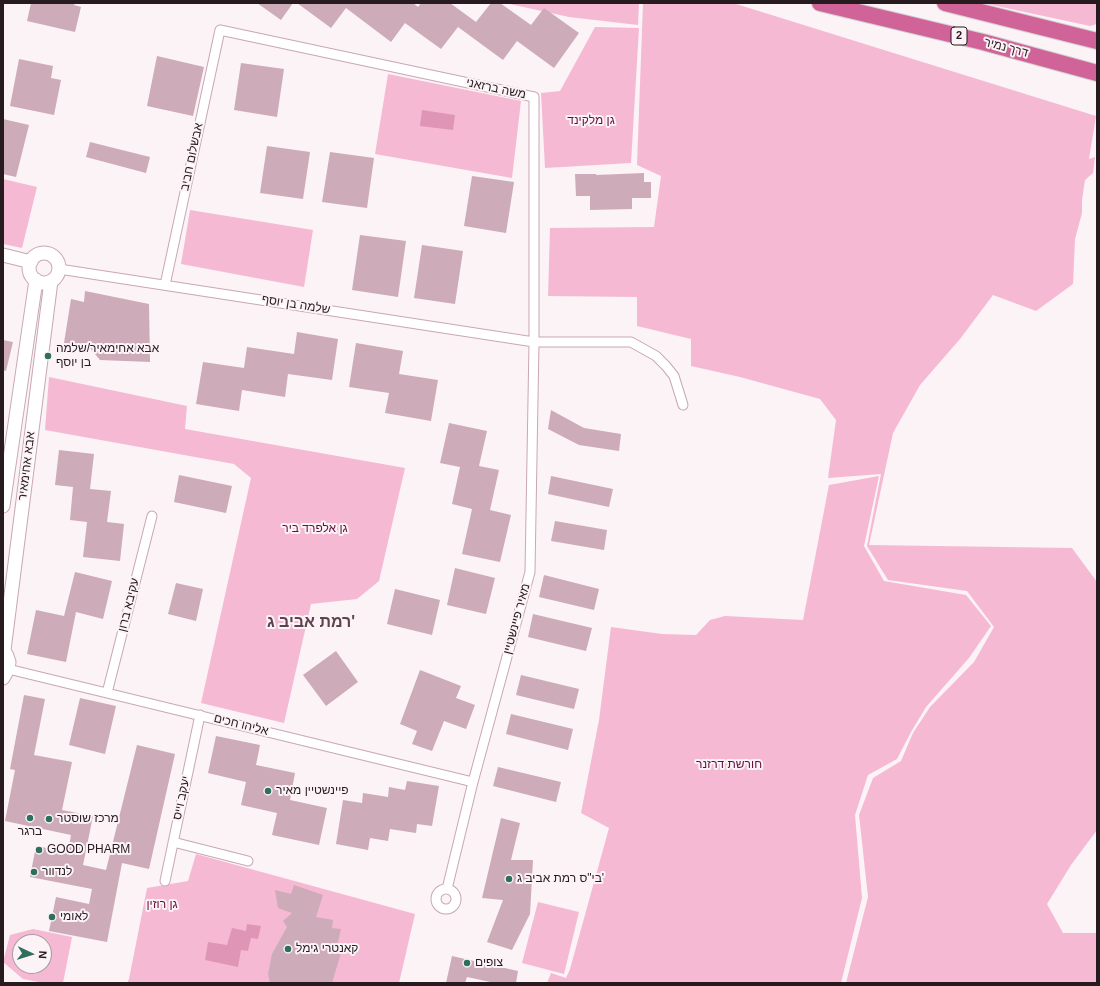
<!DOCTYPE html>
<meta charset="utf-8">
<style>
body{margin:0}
#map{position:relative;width:1100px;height:986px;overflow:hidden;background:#fbf3f6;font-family:Arial,sans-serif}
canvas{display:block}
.frame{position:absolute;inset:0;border:4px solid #271b20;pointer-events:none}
.north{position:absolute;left:12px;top:934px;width:40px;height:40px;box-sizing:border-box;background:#fbf3f6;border:1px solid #a69da0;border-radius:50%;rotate:94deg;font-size:11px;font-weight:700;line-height:16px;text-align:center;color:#271b20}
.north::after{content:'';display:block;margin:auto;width:14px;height:18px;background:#2e6e5c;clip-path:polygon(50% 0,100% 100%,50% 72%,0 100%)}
</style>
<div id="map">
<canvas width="1100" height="986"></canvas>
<div class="frame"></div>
<div class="north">N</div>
</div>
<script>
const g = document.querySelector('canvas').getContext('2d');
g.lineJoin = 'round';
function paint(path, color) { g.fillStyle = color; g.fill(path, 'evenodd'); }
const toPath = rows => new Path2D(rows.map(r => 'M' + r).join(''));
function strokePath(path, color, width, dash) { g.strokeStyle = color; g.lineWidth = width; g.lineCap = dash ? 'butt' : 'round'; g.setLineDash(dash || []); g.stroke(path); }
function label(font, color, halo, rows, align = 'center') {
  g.font = font + ' Arial,Heebo,sans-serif'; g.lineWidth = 4; g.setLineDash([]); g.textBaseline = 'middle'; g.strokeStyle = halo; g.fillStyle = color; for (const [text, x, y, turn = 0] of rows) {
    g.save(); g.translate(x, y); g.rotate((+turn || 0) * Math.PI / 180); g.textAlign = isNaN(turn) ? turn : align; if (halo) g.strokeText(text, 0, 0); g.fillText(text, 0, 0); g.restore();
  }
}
paint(toPath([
 [505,3,639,3,638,25,569,17],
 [643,3,733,3,1096,116,1089,159,1095,157,1093,173,1085,180,1082,200,1082,213,1075,239,1073,284,1036,311,993,295,960,339,920,385,893,433,869,545,1072,548,1097,582,1097,830,1071,865,1047,904,1063,933,1097,933,1097,983,846,983,868,897,859,815,873,778,901,761,913,733,930,707,974,662,994,627,967,591,888,580,867,546,881,474,828,478,836,420,820,399,740,377,691,366,691,339,637,326,637,297,548,296,550,228,654,227,661,176,637,165],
 [983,3,1097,3,1097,24,1090,26],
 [595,27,639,28,631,163,545,168,541,93,560,91],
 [388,74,521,101,512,178,375,154],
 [3,179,37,187,22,248,3,244],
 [190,210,313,230,304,287,181,264],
 [49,377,187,406,185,429,405,468,379,581,357,599,311,604,284,723,201,703,251,478,234,464,45,430],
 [879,476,864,546,884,581,966,595,991,626,969,658,926,707,911,732,897,759,868,775,855,815,862,898,841,983,547,983,551,973,566,978,570,969,609,828,581,813,599,720,611,627,662,634,696,635,710,620,725,616,803,620,829,485],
 [196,854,415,914,399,983,127,983,129,979,147,888,188,881],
 [538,902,579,912,564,974,522,963],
 [33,929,72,937,63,983,44,983,23,979,3,962,10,935],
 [20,942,44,942,44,966,20,966]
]), '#f6b9d3');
paint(toPath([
 [422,110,455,115,453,130,420,126],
 [247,924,261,926,258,939,251,938,248,951,241,950,238,967,205,960,208,942,227,945,232,928,246,931]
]), '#df96b6');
paint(toPath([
 [31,3,75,3,74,5,81,7,75,32,27,21],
 [257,3,293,3,281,20],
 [297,3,413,3,418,7,421,3,450,3,476,22,491,3,500,3,531,25,544,8,579,33,554,68,517,41,503,60,458,27,441,49,405,23,391,42,346,8,331,28],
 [157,56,204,67,193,116,147,106],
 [19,59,53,66,51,78,61,80,54,115,10,106],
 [241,63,284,69,277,117,234,110],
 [3,119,29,125,16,177,3,174],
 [90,142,150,157,146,173,86,157],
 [267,146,310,152,303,199,260,193],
 [330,152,374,158,367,208,322,202],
 [644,173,644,182,651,182,651,198,632,198,632,209,590,210,590,196,576,196,575,174,596,174,596,175],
 [472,176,514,182,506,233,464,226],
 [360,235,406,241,398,297,352,290],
 [422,245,463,251,455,304,414,298],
 [85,291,149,304,150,362,100,360,90,348,64,343,71,299,84,302],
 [297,332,338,339,332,380,288,374,285,397,242,390,239,411,196,404,203,362,244,368,247,347,294,354],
 [3,340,13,342,6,371,3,370],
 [356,343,403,351,399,374,438,380,431,421,385,413,389,393,349,387],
 [551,410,584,428,621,434,619,451,579,445,548,429],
 [449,423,487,431,479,466,499,470,490,510,511,515,500,562,462,554,472,509,452,504,460,467,440,463],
 [59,450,94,454,90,489,111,491,107,522,124,524,120,561,83,557,87,522,70,520,73,487,55,485],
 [179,475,232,486,226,513,174,502],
 [551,476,613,489,609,507,548,494],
 [555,521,607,530,604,550,551,541],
 [455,568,495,578,486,614,447,605],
 [75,572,112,581,103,619,76,612,66,662,27,654,36,610,64,616],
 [544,575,599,589,594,610,539,597],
 [176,583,203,589,196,621,168,614],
 [395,589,440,600,432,635,387,624],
 [533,614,592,628,586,651,528,637],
 [336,651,358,682,326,706,303,675],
 [420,670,461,686,456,698,475,705,466,729,444,721,432,751,412,744,417,731,400,724],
 [521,675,579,689,574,709,516,695],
 [24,695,45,699,34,755,72,762,62,810,93,816,83,865,106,870,137,745,175,754,149,869,122,863,107,942,49,931,56,897,89,904,92,889,30,877,36,846,68,852,71,835,5,821,15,770,10,769],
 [80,698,116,706,105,754,69,745],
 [511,714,573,729,568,750,506,734],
 [216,736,260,745,256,765,295,773,290,800,327,808,319,845,272,835,277,813,241,805,246,782,208,773],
 [498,767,561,782,556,802,493,786],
 [407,781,439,786,432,826,417,824,416,833,390,829,388,841,370,838,368,850,336,844,343,800,362,803,363,793,388,797,389,787,405,790],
 [501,818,520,823,511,860,533,860,530,914,512,950,487,942,503,900,482,898],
 [294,885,323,895,316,917,333,920,332,928,341,929,336,950,341,953,332,983,270,983,268,974,272,954,287,927,283,921,292,913,278,908,275,890,291,894],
 [452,956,518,971,516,983,495,983,467,977,465,983,446,983]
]), '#cdabb9');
const street = toPath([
 [59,269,534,342,631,342,656,356,666,366,674,376,683,405],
 [165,285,220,30,534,97,534,342,530,572,473,782,447,889],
 [8,669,473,782],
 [107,693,152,516],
 [173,842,248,861],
 [165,881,200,715],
 '436 899a10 10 0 1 1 20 0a10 10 0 1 1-20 0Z'
]);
const secondary = toPath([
 '29 268a15 15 0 1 1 30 0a15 15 0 1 1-30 0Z',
 [3,255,31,262],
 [3,506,36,280],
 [3,649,7,656,9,662,8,669,3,678],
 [4,650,51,281]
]);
const highway = toPath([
 [820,3,983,42,1097,73],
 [945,3,1097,41]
]);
strokePath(street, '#c9a7b5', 11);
strokePath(secondary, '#c9a7b5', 15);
strokePath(highway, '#d4d1d2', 18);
strokePath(street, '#fff', 9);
strokePath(secondary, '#fff', 13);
strokePath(highway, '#d06499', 16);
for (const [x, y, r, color] of [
 [48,356,4,"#2e6e5c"],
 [268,791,4,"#2e6e5c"],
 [30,818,4,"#2e6e5c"],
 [49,819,4,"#2e6e5c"],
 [39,850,4,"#2e6e5c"],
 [34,872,4,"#2e6e5c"],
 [509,879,4,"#2e6e5c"],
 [52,917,4,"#2e6e5c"],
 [288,949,4,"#2e6e5c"],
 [467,963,4,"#2e6e5c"]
]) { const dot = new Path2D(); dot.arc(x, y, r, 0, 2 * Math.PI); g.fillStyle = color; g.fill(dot); strokePath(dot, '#fbf3f6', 1.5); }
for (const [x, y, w] of [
 [959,36,16]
]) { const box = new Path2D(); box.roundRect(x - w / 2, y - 9, w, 18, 3); g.fillStyle = '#fbf3f6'; g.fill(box); strokePath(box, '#271b20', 1); }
label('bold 11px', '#271b20', null, [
 ["2",959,36]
]);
label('12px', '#271b20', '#fbf3f6', [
 ["דרך נמיר",1006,48,15],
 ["משה ברזאני",496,89,12],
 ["אבשלום חביב",192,157,-78],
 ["שלמה בן יוסף",296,305,9],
 ["אבא אחימאיר",27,466,-83],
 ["עקיבא ברון",129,605,-76],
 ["מאיר פיינשטיין",517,619,-75],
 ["אליהו חכים",241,725,14],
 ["יעקב וייס",182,798,-78]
]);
label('12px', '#630d3e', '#fbf3f6', [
 ["גן מלקינד",591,121],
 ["גן אלפרד ביר",315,529],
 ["חורשת דרזנר",729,765],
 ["גן רוזין",162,905]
]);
label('12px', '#271b20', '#fbf3f6', [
 ["אבא אחימאיר/שלמה",56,349],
 ["בן יוסף",56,363],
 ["פיינשטיין מאיר",276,791],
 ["מרכז שוסטר",57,819],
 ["ברגר",30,832,"center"],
 ["GOOD PHARM",47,850],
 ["לנדוור",42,872],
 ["בי\"ס רמת אביב ג'",517,879],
 ["לאומי",60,917],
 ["קאנטרי גימל",296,949],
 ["צופים",475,963]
], 'left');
label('bold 16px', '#5e424e', '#fbf3f6', [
 ["רמת אביב ג'",311,623]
]);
</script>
